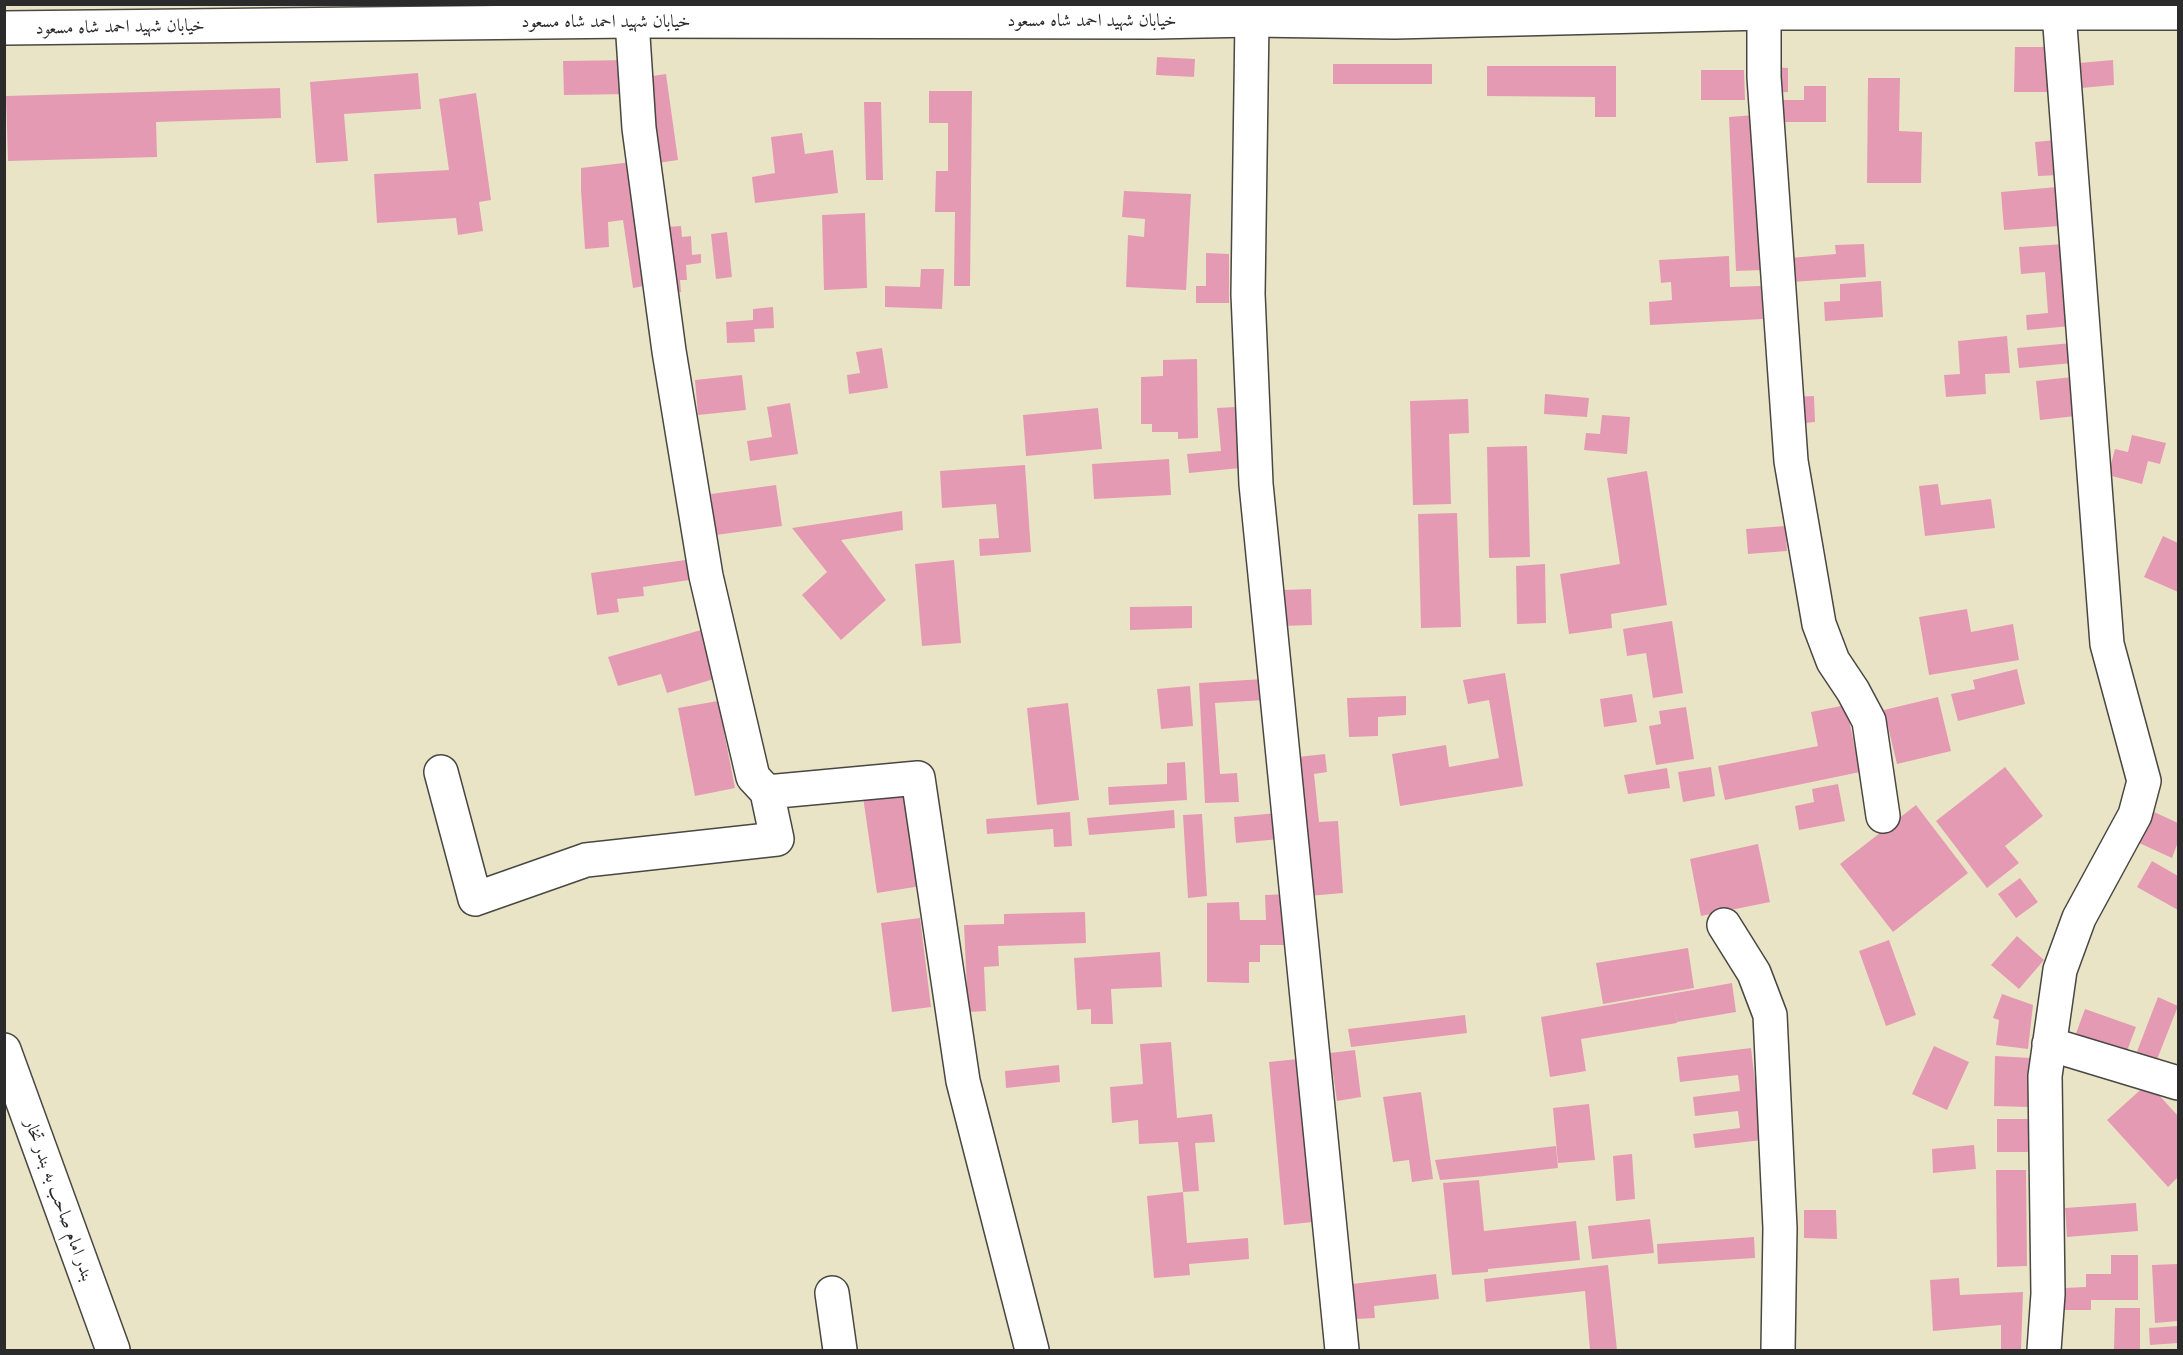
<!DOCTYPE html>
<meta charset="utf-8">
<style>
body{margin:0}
#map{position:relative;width:2183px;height:1355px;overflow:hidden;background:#eae4c6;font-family:"Libre Caslon Text",serif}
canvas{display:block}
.frame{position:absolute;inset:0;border:6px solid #2b2b2b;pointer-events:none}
</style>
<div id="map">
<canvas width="2183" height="1355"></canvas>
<div class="frame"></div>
</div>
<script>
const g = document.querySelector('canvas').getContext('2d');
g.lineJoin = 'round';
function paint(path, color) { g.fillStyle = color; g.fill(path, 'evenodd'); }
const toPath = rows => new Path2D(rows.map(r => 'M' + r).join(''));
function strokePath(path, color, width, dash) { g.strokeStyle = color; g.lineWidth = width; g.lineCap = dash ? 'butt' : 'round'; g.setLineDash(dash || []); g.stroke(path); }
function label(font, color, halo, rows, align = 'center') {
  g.font = font + ' "Libre Caslon Text",Amiri,serif'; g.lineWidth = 5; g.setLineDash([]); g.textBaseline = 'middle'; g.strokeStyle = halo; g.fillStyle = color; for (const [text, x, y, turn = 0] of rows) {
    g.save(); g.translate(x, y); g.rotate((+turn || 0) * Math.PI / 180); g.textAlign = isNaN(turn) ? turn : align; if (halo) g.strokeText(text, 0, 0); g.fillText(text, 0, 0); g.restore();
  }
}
paint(toPath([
 [2015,47,2059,47,2058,92,2014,92],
 [1157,57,1195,59,1194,77,1156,75],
 [630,60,631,94,564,95,563,61],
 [2113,60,2114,85,2081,88,2079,63],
 [1333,64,1432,64,1432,84,1333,84],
 [1487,66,1616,66,1616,117,1595,117,1595,97,1487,96],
 [1771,67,1788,68,1788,92,1771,93],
 [1701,70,1744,70,1745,100,1701,100],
 [418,73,421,109,344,114,348,161,316,163,310,82],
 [666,74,678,160,658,163,646,77],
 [1868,78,1900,78,1899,131,1922,132,1921,183,1867,183],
 [1804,86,1826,86,1826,122,1783,122,1783,100,1804,100],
 [280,88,281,118,156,122,157,157,8,161,6,96],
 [929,91,972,91,970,286,954,286,955,212,935,212,936,171,948,171,948,123,929,123],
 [476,93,491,200,479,202,483,231,458,235,456,218,377,223,374,174,449,170,439,99],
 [864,102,881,102,883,180,866,180],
 [1755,115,1763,270,1736,271,1729,117],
 [802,133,805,154,833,150,838,193,755,203,752,177,775,173,771,137],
 [2056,140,2059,175,2038,176,2035,142],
 [632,162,649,285,633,288,623,220,608,222,609,247,585,249,581,190,581,168],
 [2057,187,2060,226,2004,230,2001,192],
 [1124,191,1191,194,1186,290,1126,287,1128,235,1144,237,1145,219,1122,217],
 [865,213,867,288,824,290,822,215],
 [681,226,682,237,691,236,692,255,701,254,701,263,686,265,687,280,680,280,681,292,673,293,667,227],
 [727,232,732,277,716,279,711,234],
 [1864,244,1866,277,1791,282,1790,258,1836,254,1835,245],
 [2064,244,2071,326,2027,330,2026,315,2048,313,2045,272,2021,274,2019,247],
 [1206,253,1229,254,1229,303,1196,303,1196,286,1206,286],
 [1729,256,1730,287,1761,286,1763,319,1650,325,1649,302,1672,300,1671,282,1661,283,1659,260],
 [921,269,944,269,942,309,885,307,885,286,920,287],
 [1881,281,1883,317,1825,321,1824,302,1840,301,1840,284],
 [773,307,774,328,754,329,755,342,727,343,726,322,753,320,753,309],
 [2007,336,2010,373,1985,374,1986,394,1946,397,1944,375,1960,374,1958,341],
 [2072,343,2073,363,2019,368,2017,348],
 [882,348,888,388,849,394,847,375,860,373,856,352],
 [1197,359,1198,438,1178,439,1178,432,1152,432,1152,424,1141,424,1141,377,1163,376,1163,360],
 [742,375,746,410,698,415,695,380],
 [2072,377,2076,416,2040,420,2036,381],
 [1545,394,1589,398,1587,417,1544,414],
 [1814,396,1815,422,1795,424,1793,397],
 [1468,399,1469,433,1449,434,1451,504,1413,505,1410,401],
 [790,403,798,454,750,461,747,441,772,437,767,407],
 [1235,407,1240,468,1189,473,1187,454,1221,451,1217,408],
 [1098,408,1102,449,1026,456,1023,415],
 [1602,415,1630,417,1627,454,1584,450,1586,433,1600,434],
 [2132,435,2166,443,2160,464,2148,461,2142,484,2108,475,2115,449,2128,452],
 [1527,446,1530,557,1489,558,1487,447],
 [1169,459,1171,495,1094,499,1092,464],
 [1025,465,1031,552,980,556,979,539,999,538,996,504,942,508,940,471],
 [1647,471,1667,605,1611,614,1612,628,1569,634,1560,574,1620,564,1607,478],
 [1938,484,1941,505,1991,499,1995,528,1925,536,1919,486],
 [776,485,782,526,716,535,711,494],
 [902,511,903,530,841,540,886,600,841,640,802,595,827,572,792,528],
 [1457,513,1461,627,1421,628,1418,514],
 [1785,526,1787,551,1748,554,1746,529],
 [2163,536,2178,543,2178,592,2144,577],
 [693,559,696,579,643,587,644,596,617,599,619,612,597,615,591,573],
 [954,560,961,643,922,646,915,564],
 [1545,564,1546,623,1517,624,1516,566],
 [1311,589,1312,625,1282,626,1282,590],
 [1192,606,1192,628,1130,630,1130,607],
 [1967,609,1971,632,2013,624,2019,660,1929,675,1919,617],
 [1672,621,1683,693,1653,698,1646,653,1627,656,1623,629],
 [701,630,714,679,667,693,661,674,618,686,608,657],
 [2017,669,2025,704,1958,721,1951,694,1975,689,1973,680],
 [1505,673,1523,786,1400,806,1392,754,1446,745,1449,767,1499,758,1489,700,1468,704,1463,680],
 [1263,679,1265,700,1215,703,1220,774,1237,773,1239,802,1205,803,1199,683],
 [1190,686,1193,726,1161,729,1157,689],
 [1632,694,1637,722,1604,727,1600,699],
 [1406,696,1406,715,1378,717,1378,736,1349,737,1347,698],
 [1938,697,1951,751,1897,764,1884,710],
 [718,701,735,788,695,796,678,708],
 [1068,703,1079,800,1037,805,1027,708],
 [1846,705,1860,772,1725,800,1718,766,1818,746,1811,712],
 [1686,707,1694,759,1656,765,1649,726,1661,724,1659,711],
 [1325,754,1327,772,1314,774,1319,822,1338,821,1343,893,1309,896,1298,757],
 [1185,762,1187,800,1109,805,1108,787,1167,784,1167,763],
 [1711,767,1715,796,1683,802,1678,772],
 [2005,767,2043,816,2005,846,2019,863,1987,888,1936,821],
 [1667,768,1670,788,1628,794,1624,775],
 [1838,784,1845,821,1799,830,1795,806,1814,802,1812,789],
 [908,790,921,886,877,893,863,797],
 [1916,805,1968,873,1893,932,1840,864],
 [1174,810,1175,828,1089,835,1087,818],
 [2152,811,2178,823,2178,842,2172,858,2137,842],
 [1070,812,1072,846,1054,847,1053,829,987,834,986,819],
 [1277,813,1280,839,1236,843,1234,817],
 [1202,814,1207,896,1188,898,1183,815],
 [1758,844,1770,902,1701,916,1690,859],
 [2152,861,2178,876,2178,910,2137,887],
 [2020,878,2038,902,2016,918,1998,894],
 [1287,894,1287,945,1260,945,1260,962,1249,962,1249,983,1207,982,1207,903,1239,902,1240,920,1266,920,1265,895],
 [1085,912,1086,943,998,946,999,966,984,967,986,1011,968,1012,964,925,1004,924,1004,914],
 [920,918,931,1007,892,1012,881,923],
 [2017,936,2044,960,2019,989,1991,965],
 [1889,940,1916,1015,1886,1026,1859,951],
 [1688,948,1694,988,1603,1004,1596,963],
 [1160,952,1162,987,1111,989,1113,1024,1091,1024,1091,1009,1077,1010,1074,958],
 [1732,983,1736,1012,1677,1022,1674,1006,1677,1023,1581,1039,1586,1071,1550,1077,1541,1017],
 [2002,994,2033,1005,2028,1049,1996,1045,1999,1020,1993,1018],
 [2158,997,2178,1006,2156,1062,2136,1054],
 [2085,1009,2136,1027,2125,1056,2074,1039],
 [1465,1015,1467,1033,1351,1047,1348,1029],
 [1171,1042,1177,1118,1212,1114,1215,1142,1195,1143,1199,1191,1183,1192,1178,1142,1139,1144,1138,1120,1112,1123,1110,1087,1143,1084,1140,1044],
 [1934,1046,1969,1062,1947,1110,1912,1094],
 [1751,1048,1762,1140,1695,1148,1693,1134,1740,1128,1738,1111,1695,1116,1693,1097,1740,1091,1738,1075,1680,1082,1677,1057],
 [1355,1050,1361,1097,1337,1101,1330,1053],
 [1995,1056,2031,1058,2029,1107,1994,1106],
 [1298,1059,1313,1222,1284,1225,1269,1062],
 [1059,1065,1060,1082,1006,1088,1005,1071],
 [2148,1083,2178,1116,2178,1177,2168,1187,2107,1120],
 [1421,1092,1433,1179,1412,1182,1409,1160,1393,1162,1383,1097],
 [1589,1104,1595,1160,1558,1163,1553,1108],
 [1997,1119,2028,1119,2028,1152,1997,1152],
 [1974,1145,1976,1169,1933,1173,1932,1149],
 [1556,1146,1558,1168,1475,1177,1440,1180,1435,1160],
 [1632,1154,1635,1199,1616,1201,1613,1156],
 [1996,1170,2026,1170,2027,1266,1997,1267],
 [1479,1180,1484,1231,1576,1221,1580,1260,1488,1269,1488,1272,1452,1275,1443,1183],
 [1183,1192,1187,1243,1248,1238,1249,1259,1189,1264,1190,1275,1154,1278,1147,1196],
 [2136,1203,2138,1231,2067,1237,2065,1208],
 [1804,1210,1836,1210,1837,1239,1804,1238],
 [1650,1219,1654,1253,1592,1259,1588,1226],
 [1754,1237,1755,1258,1658,1264,1657,1244],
 [2111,1255,2138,1255,2138,1300,2091,1300,2091,1310,2064,1310,2064,1288,2086,1287,2086,1274,2111,1274],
 [2178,1264,2178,1321,2155,1323,2152,1265],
 [1608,1265,1617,1350,1590,1350,1585,1291,1486,1302,1484,1279],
 [1436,1274,1439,1299,1374,1306,1375,1318,1356,1319,1352,1284],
 [1959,1278,1960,1295,2023,1292,2021,1350,2001,1350,2001,1325,1933,1331,1930,1280],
 [2115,1308,2140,1308,2140,1350,2114,1350],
 [2178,1326,2178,1343,2150,1345,2149,1328]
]), '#e59ab4');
const minor = toPath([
 [1764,13,1764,77,1791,461,1819,624,1833,661,1853,691,1869,721,1883,816],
 [1252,20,1248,294,1256,484,1342,1350],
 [632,21,639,128,669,351,706,576,753,777,767,792,918,778,963,1081,1032,1350],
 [441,772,475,899,586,860,777,839,767,792],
 [1724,925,1754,973,1770,1015,1780,1228,1778,1350],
 [2049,1044,2178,1083],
 [832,1293,840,1350],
 [2044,1350,2048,1294,2045,1076,2060,970,2079,918,2135,815,2144,781,2107,644,2059,13]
]);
const major = toPath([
 [4,28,632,21,1154,22,1252,20,1395,22,1764,13,2178,13],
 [4,1050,113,1350]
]);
strokePath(minor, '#484742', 36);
strokePath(major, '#484742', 36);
strokePath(minor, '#fff', 33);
strokePath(major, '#fff', 33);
label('18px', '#2b2b2b', '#fff', [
 ["خیابان شهید احمد شاه مسعود",1092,21],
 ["خیابان شهید احمد شاه مسعود",606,22],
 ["خیابان شهید احمد شاه مسعود",120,27,-1],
 ["بندر امام صاحب به بندر تخار",59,1200,70]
]);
</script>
